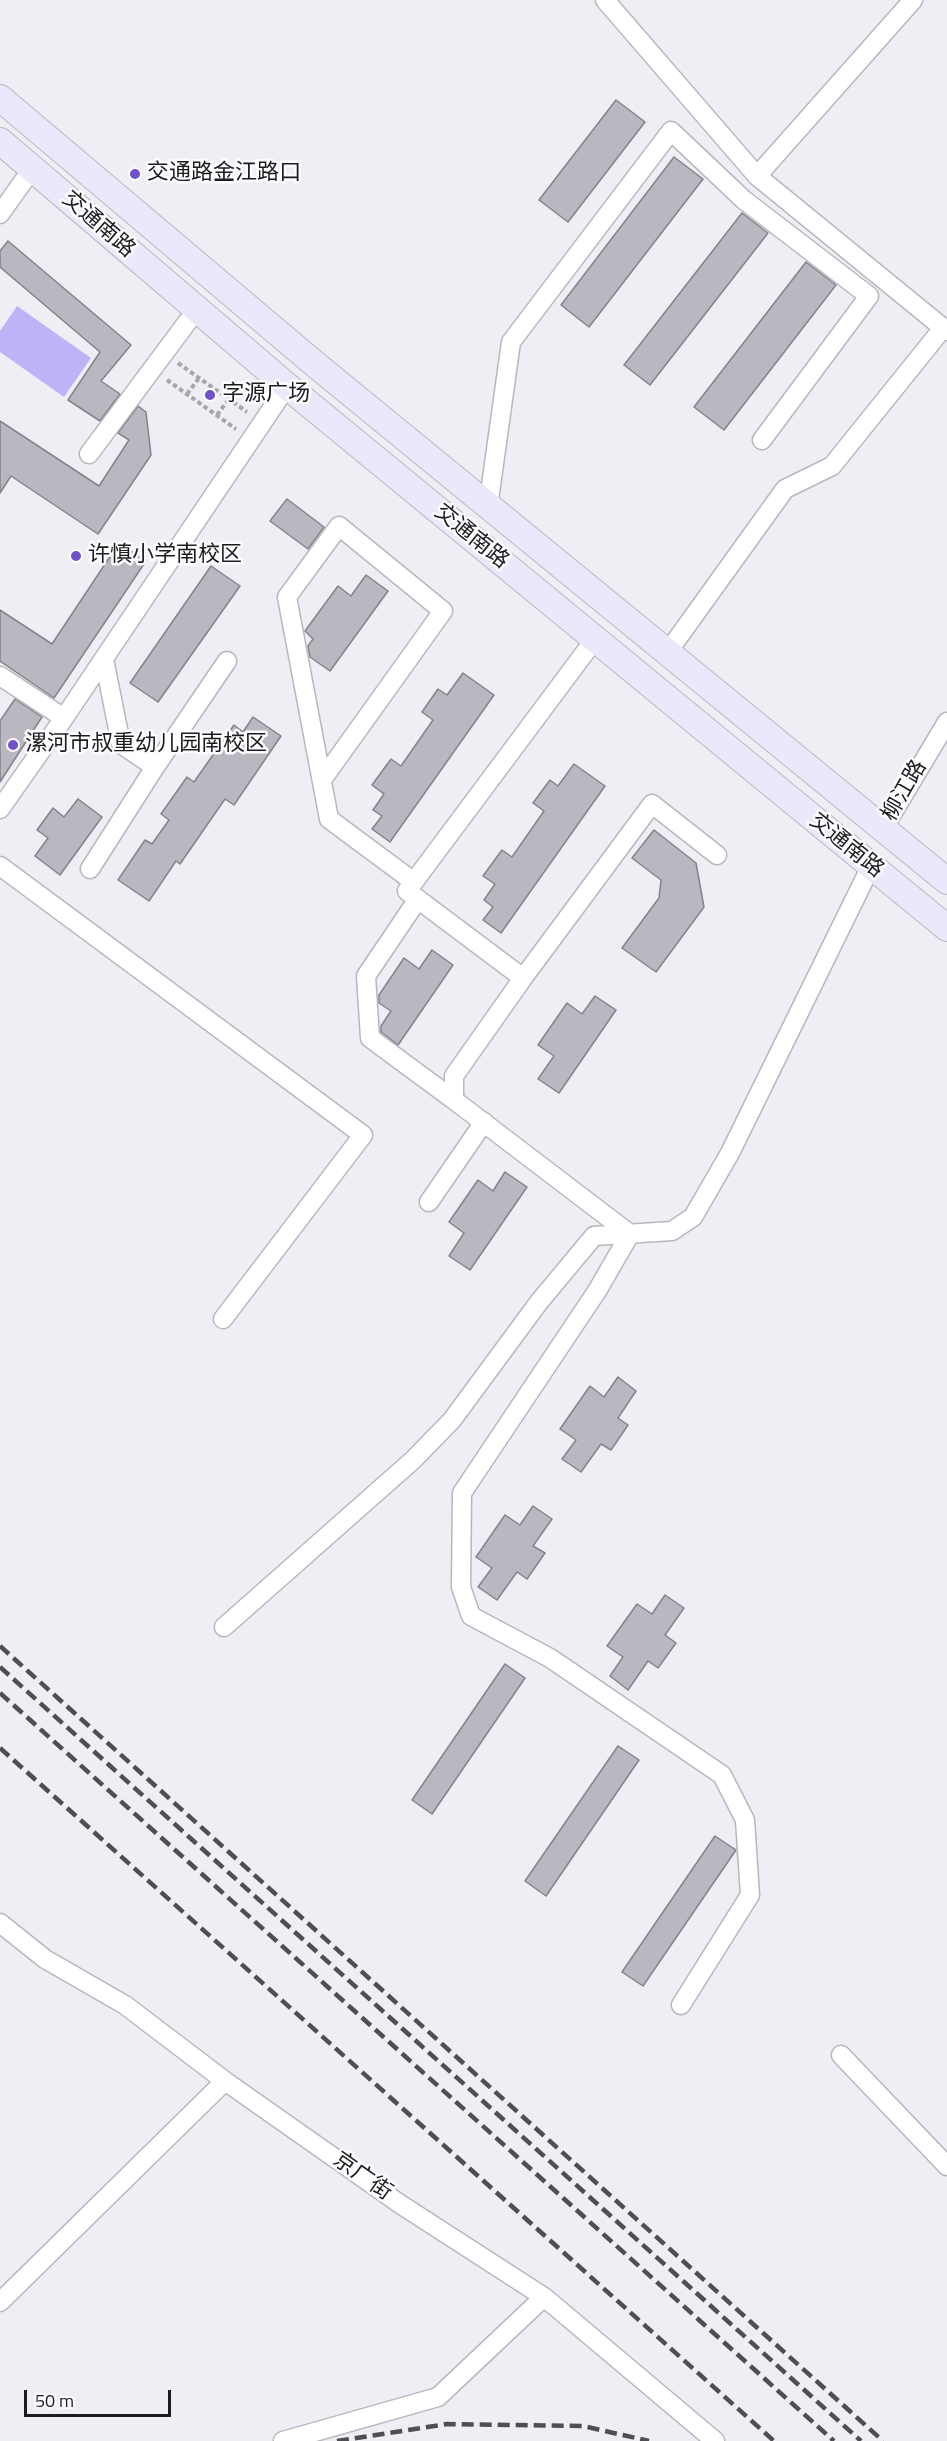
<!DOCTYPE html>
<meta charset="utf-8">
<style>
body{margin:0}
#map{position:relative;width:947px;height:2441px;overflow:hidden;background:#efeef5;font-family:"Titillium Web",sans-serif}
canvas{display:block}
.scale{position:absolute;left:24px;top:2390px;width:147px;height:27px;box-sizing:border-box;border:3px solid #1c1c1e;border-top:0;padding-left:8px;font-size:18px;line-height:21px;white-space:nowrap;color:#1c1c1e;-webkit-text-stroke:4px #fcfcff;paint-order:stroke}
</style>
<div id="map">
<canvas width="947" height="2441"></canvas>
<div class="scale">50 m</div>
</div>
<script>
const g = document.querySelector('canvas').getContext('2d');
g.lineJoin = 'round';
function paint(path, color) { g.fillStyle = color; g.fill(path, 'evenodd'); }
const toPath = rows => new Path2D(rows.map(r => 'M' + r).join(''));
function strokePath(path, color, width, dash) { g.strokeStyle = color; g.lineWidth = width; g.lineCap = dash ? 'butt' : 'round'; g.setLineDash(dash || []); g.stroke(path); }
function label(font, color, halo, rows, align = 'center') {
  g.font = font + ' "Titillium Web","Noto Sans SC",sans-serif'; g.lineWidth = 5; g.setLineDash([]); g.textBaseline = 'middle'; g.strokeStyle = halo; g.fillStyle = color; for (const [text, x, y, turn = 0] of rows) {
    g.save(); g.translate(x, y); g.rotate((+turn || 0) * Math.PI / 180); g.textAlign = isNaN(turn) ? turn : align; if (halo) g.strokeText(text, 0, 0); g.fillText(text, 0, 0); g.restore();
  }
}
paint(toPath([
 [17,306,91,358,64,397,0,352,0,331]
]), '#beb3f7');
const building = toPath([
 [616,100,645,122,568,222,539,200,616,100],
 [674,157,703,179,589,327,561,305,674,157],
 [742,213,768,233,650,385,624,365,742,213],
 [8,241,131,345,101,381,120,394,100,421,68,400,100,352,0,267,0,251,8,241],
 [806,262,836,285,724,430,694,407,806,262],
 [138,406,146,412,151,455,98,534,11,476,0,493,0,421,99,486,129,440,118,433,138,406],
 [287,499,324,527,308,549,270,521,287,499],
 [119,543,146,561,54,698,0,661,0,610,52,644,119,543],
 [211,566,240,586,158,702,130,683,211,566],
 [366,575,388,591,330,671,310,657,308,646,313,639,305,631,338,586,351,596,366,575],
 [463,673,494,695,390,842,372,829,382,816,373,810,384,794,372,785,391,759,401,766,433,720,422,712,438,689,447,695,463,673],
 [15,699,42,717,0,782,0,721,15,699],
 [253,717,281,736,234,805,225,799,180,864,176,861,149,901,118,880,145,840,152,844,169,820,161,814,187,777,194,782,234,725,243,732,253,717],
 [574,764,605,786,501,933,483,920,493,907,484,900,495,884,483,876,502,850,512,857,544,811,533,803,550,780,558,786,574,764],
 [78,799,102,817,60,875,35,856,48,838,37,830,53,808,64,817,78,799],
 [654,830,696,863,704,907,656,972,622,948,659,898,661,880,632,858,654,830],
 [432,950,453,965,398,1045,381,1032,381,1026,391,1011,379,1003,379,995,404,958,419,969,432,950],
 [595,996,616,1010,559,1093,538,1079,554,1056,538,1045,567,1003,582,1014,595,996],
 [505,1172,527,1187,470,1270,449,1256,464,1233,449,1222,478,1180,493,1191,505,1172],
 [618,1377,636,1391,618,1418,628,1425,611,1450,601,1444,581,1472,562,1459,576,1440,560,1429,590,1386,604,1397,618,1377],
 [533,1506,552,1519,533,1546,545,1553,527,1579,517,1572,497,1600,478,1587,492,1568,476,1557,505,1515,520,1525,533,1506],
 [665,1595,684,1608,665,1635,676,1643,658,1668,648,1661,628,1690,610,1676,623,1657,607,1646,637,1604,652,1614,665,1595],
 [505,1664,525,1678,432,1814,412,1800,505,1664],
 [618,1746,639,1760,546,1896,525,1881,618,1746],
 [715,1836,736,1850,643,1986,622,1972,715,1836]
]);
paint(building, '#b9b8c0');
strokePath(building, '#84838a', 1.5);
const minor = toPath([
 [605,0,757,176,947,331],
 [757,176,913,0],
 [0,214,32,169],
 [89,454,197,309],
 [488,507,511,342,671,131,744,200,869,296,762,440],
 [595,639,407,891,523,978,454,1076,454,1100,630,1234,597,1291,462,1493,461,1587,471,1616,550,1658,722,1775,745,1820,750,1895,681,2005],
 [667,653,785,489,832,466,943,328],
 [104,659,121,744,155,767],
 [0,676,64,718],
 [322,780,443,611,339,526,287,597,329,819,414,882],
 [0,809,64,718,287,386],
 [883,829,947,722],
 [0,866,363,1135,223,1319],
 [90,869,155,767,227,661],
 [418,899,366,976,370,1038,454,1100],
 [523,978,652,804,717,855],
 [429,1202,484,1122],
 [224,1627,413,1460,452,1420,539,1302,594,1236,672,1231,693,1217,730,1153,871,866],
 [0,1923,45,1959,125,2005,225,2081,400,2204,544,2297,715,2441],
 [841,2055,947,2166],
 [0,2302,225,2081],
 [283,2441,438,2397,544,2297]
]);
const secondary = toPath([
 [0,98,316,365,947,881],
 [0,141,287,386,947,928]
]);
strokePath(minor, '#b7b7be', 21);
strokePath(secondary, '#b7b7be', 28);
strokePath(toPath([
 [178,363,247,412],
 [167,380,236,429],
 [187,394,199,378],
 [217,415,229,399]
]), '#a6a6ab', 4, [4.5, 3]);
strokePath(minor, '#fff', 18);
strokePath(secondary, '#ebe8fc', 26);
strokePath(toPath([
 [0,1646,883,2441],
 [0,1667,861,2441],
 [0,1693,834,2441],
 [0,1748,774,2441],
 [337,2441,447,2424,583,2426,649,2441]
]), '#4f4f52', 4.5, [12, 6]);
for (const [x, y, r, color] of [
 [135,174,6,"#7151ca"],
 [210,395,6,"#7151ca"],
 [76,556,6,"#7151ca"],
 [13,745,6,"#7151ca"]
]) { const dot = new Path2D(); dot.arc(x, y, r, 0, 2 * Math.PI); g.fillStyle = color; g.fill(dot); strokePath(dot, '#fcfcff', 2); }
label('22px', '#1c1c1e', '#fcfcff', [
 ["交通路金江路口",147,174],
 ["字源广场",222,395],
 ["许慎小学南校区",88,556],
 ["漯河市叔重幼儿园南校区",25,745]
], 'left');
label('22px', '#1c1c1e', '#fcfcff', [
 ["交通南路",98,225,41],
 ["交通南路",471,537,39],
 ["柳江路",905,791,-60],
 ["交通南路",846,846,39],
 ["京广街",362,2177,35]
]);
</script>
